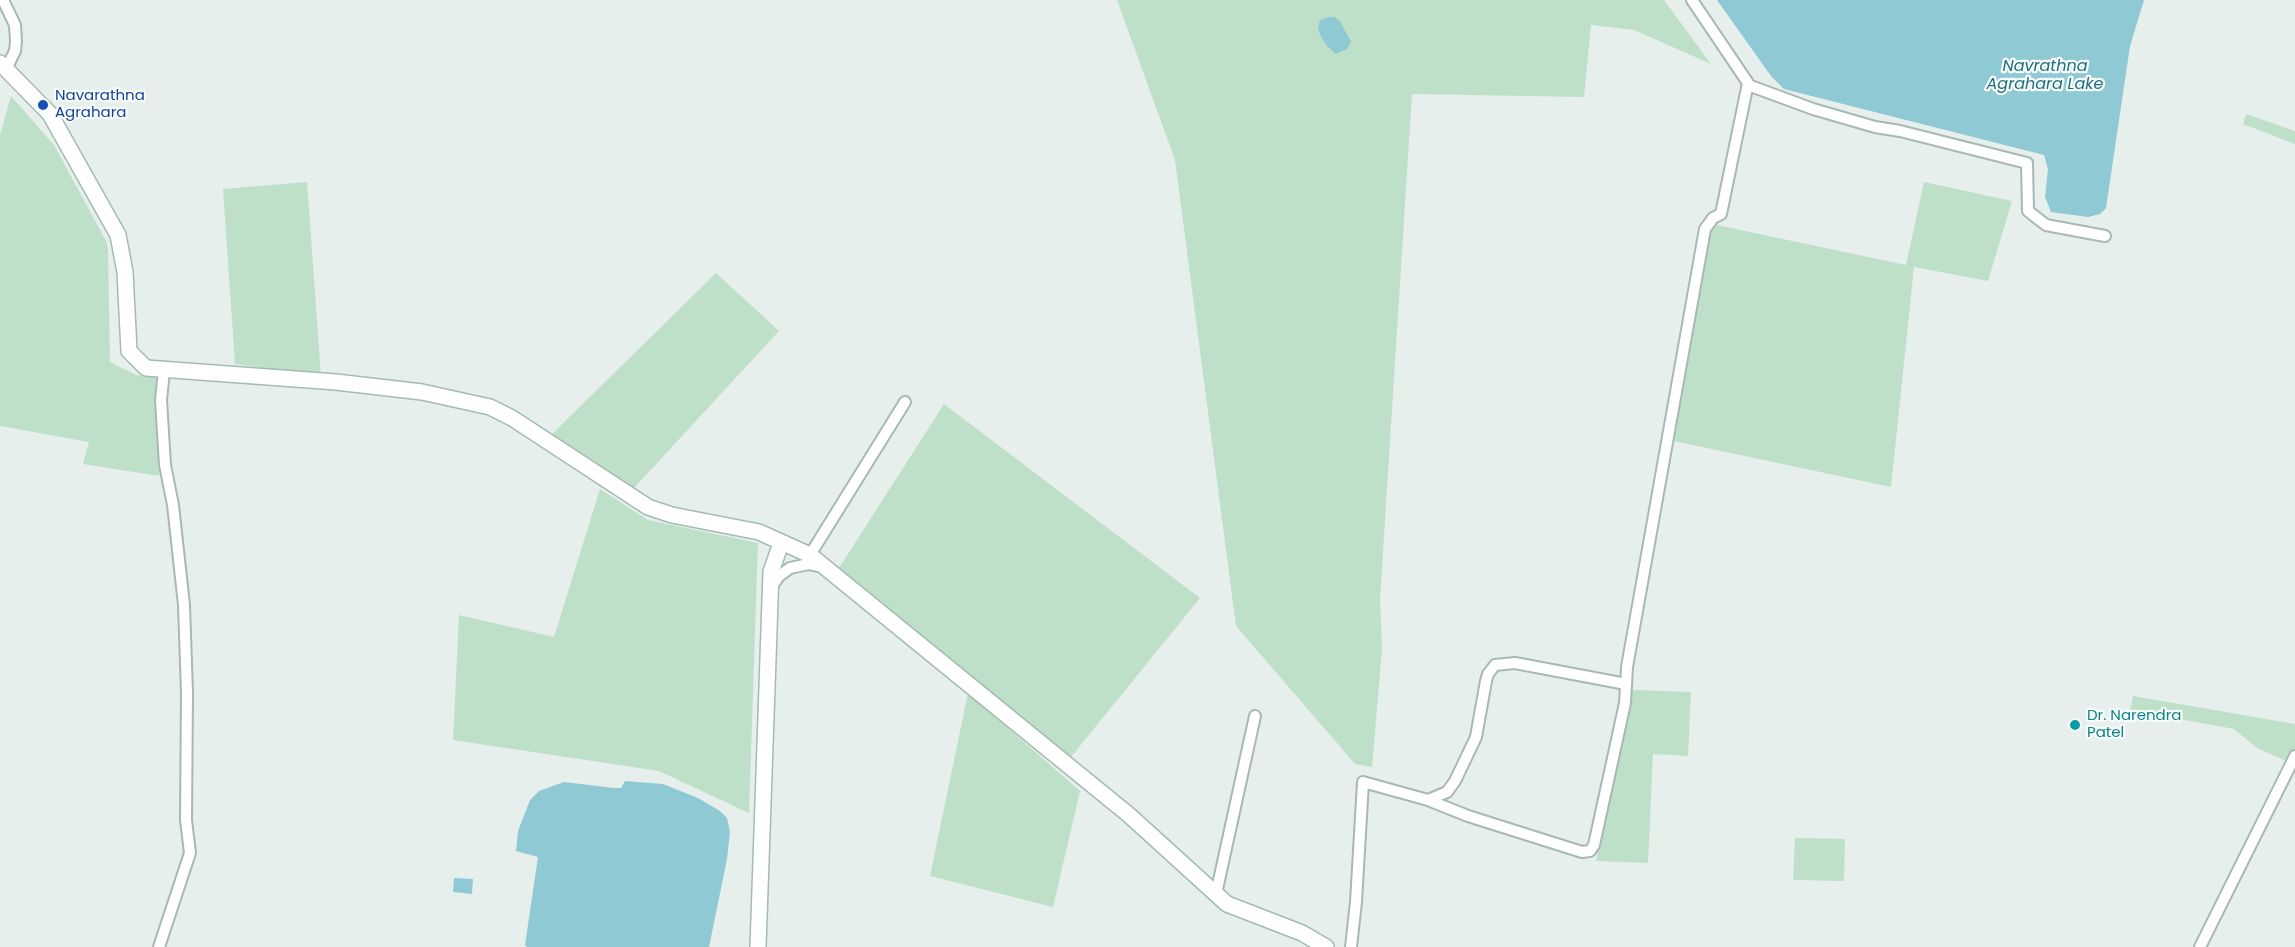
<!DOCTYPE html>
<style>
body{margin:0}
canvas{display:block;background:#e6efeb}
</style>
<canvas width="2295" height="947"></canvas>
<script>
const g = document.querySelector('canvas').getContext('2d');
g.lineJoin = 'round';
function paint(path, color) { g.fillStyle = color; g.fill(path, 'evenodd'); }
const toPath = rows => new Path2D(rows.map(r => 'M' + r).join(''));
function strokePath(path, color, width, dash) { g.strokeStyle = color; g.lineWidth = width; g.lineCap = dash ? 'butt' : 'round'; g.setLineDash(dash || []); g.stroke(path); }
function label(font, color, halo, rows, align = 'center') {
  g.font = font + ' Poppins,sans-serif'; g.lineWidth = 4.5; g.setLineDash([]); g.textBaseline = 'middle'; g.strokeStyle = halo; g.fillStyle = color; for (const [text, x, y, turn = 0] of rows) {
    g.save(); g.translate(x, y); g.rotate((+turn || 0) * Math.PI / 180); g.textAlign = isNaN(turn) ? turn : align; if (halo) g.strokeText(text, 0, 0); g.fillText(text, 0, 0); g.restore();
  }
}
paint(toPath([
 [1117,0,1664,0,1711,64,1634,30,1591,25,1584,97,1412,94,1380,599,1382,649,1372,767,1355,764,1236,626,1175,160],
 [11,96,54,145,106,241,108,249,110,362,136,375,157,377,159,476,83,464,89,442,0,426,0,135],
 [2246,114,2295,131,2295,144,2243,124],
 [307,182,321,376,235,364,223,189],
 [1924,182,2012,201,1988,281,1914,267,1891,487,1674,441,1712,224,1906,265],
 [716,273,779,331,634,488,552,434],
 [944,404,1200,598,1071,757,839,568],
 [600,489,648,520,758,543,749,813,659,771,453,740,459,615,554,637],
 [1633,690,1691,692,1688,756,1653,754,1648,863,1596,861],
 [968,693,1080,791,1053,907,930,876],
 [2133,696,2295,724,2295,765,2257,748,2234,729,2141,712,2130,712],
 [1795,838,1845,839,1844,881,1793,880]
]), '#bfe0c8');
paint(toPath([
 [1717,0,2144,0,2130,46,2106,208,2100,214,2088,217,2051,212,2045,197,2048,169,2044,155,1784,89,1771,76],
 [1328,17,1334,17,1340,21,1351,42,1347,49,1336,54,1326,45,1320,35,1318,27,1320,20],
 [625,781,663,784,698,798,720,811,727,818,730,832,727,859,709,947,527,947,525,945,538,857,516,851,518,831,530,800,539,791,564,782,614,788,621,788],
 [454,878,473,879,472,894,453,892]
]), '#8ec9d4');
const street = toPath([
 [3,0,15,25,16,41,15,51,6,69],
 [1748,85,1813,109,1875,127,1900,131,2027,163,2028,211,2046,225,2105,236],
 [810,555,905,402],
 [771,588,779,576,790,568,809,564,823,567],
 [1428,800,1447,792,1455,781,1476,737,1486,681,1488,674,1495,665,1515,663,1626,684],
 [1216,894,1255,716],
 [159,947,190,853,186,820,187,693,184,605,173,505,165,465,161,400,164,371],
 [1351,947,1356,902,1363,782,1428,800,1468,816,1582,852,1590,851,1594,845,1625,703,1627,667,1705,229,1713,218,1721,214,1748,83,1692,0],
 [2200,947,2295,756]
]);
const secondary = toPath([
 [0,63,50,114,118,235,125,272,129,351,146,368,336,382,422,392,490,407,512,418,648,507,672,515,759,532,810,555,1129,815,1227,904,1302,933,1326,947],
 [758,947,771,572,781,543]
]);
strokePath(street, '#a8b8b2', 14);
strokePath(secondary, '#a4bbb3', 18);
strokePath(street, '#fff', 10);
strokePath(secondary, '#fff', 15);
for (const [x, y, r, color] of [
 [43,105,6,"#1a4fb4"],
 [2075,725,6,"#0f9aa8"]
]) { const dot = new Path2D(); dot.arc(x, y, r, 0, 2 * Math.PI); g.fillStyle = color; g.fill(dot); strokePath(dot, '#f7fbf9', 2); }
label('15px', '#164399', '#f7fbf9', [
 ["Navarathna",55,96],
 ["Agrahara",55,113]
], 'left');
label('15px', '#0d838f', '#f7fbf9', [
 ["Dr. Narendra",2087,716],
 ["Patel",2087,733]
], 'left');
label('italic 16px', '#1c6f80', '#f7fbf9', [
 ["Navrathna",2045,67],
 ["Agrahara Lake",2045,85]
]);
</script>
